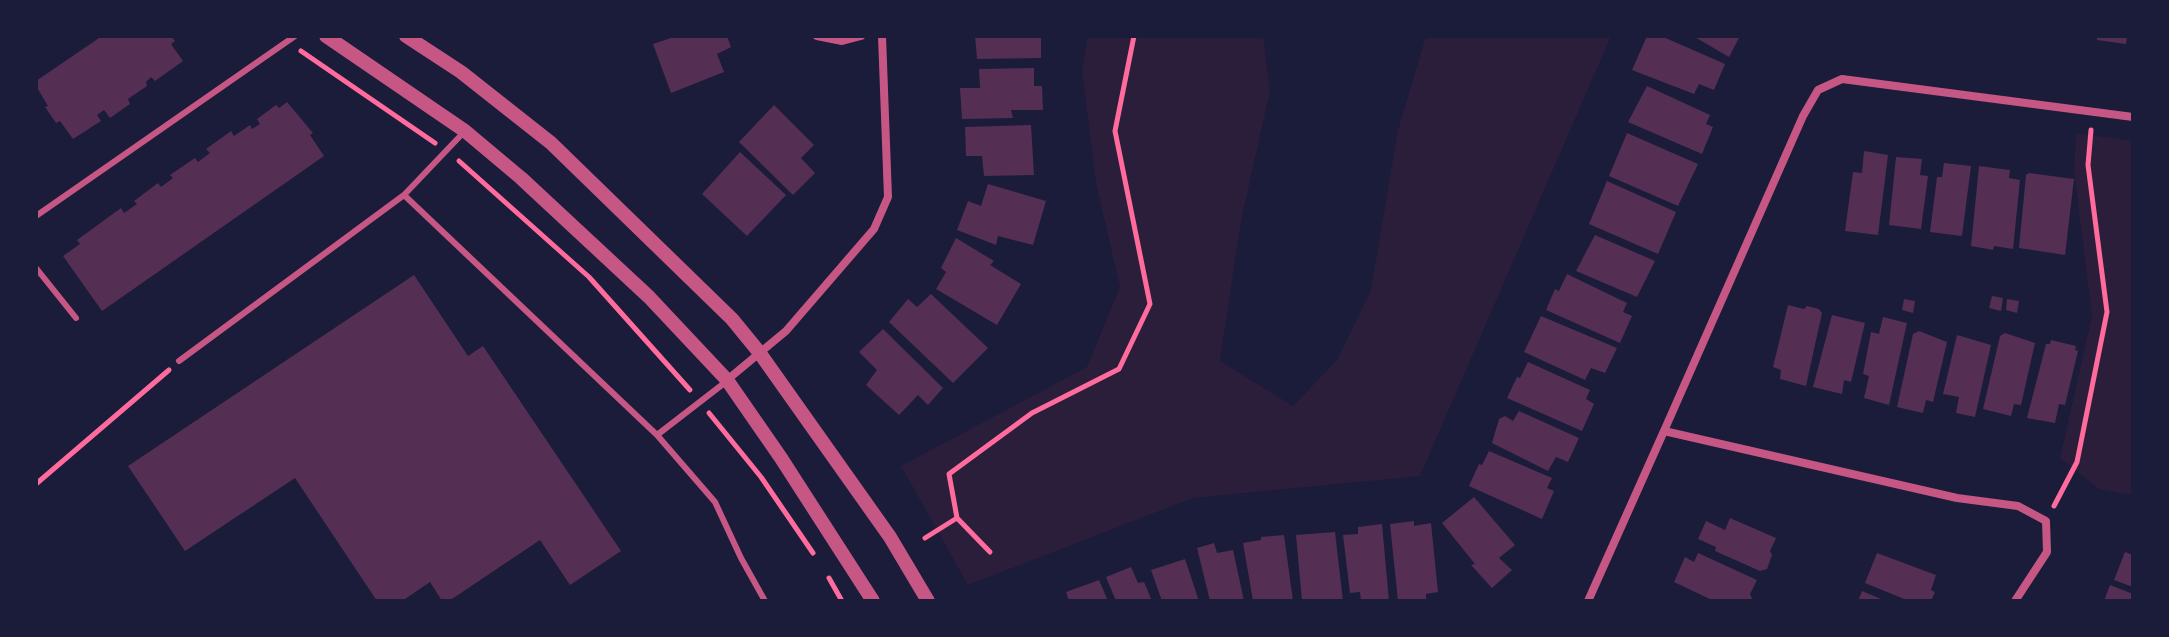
<!DOCTYPE html>
<style>
body{margin:0}
#map{position:relative;width:2169px;height:637px;overflow:hidden;background:#1b1b3a;font-family:Bitter,serif}
canvas{display:block}
.frame{position:absolute;inset:0;border:38px solid #1b1b3a;pointer-events:none}
</style>
<div id="map">
<canvas width="2169" height="637"></canvas>
<div class="frame"></div>
</div>
<script>
const g = document.querySelector('canvas').getContext('2d');
g.lineJoin = 'round';
function paint(path, color) { g.fillStyle = color; g.fill(path, 'evenodd'); }
const toPath = rows => new Path2D(rows.map(r => 'M' + r).join(''));
function strokePath(path, color, width, dash) { g.strokeStyle = color; g.lineWidth = width; g.lineCap = dash ? 'butt' : 'round'; g.setLineDash(dash || []); g.stroke(path); }
paint(toPath([
 [1088,36,1263,36,1270,91,1241,221,1220,361,1293,406,1337,360,1371,290,1398,130,1426,36,1611,36,1420,476,1193,498,968,585,901,466,1087,367,1120,287,1096,183,1082,70],
 [2076,133,2133,141,2133,495,2099,489,2060,458,2092,316,2074,171]
]), '#2a1e3b');
paint(toPath([
 [102,36,171,36,175,41,171,44,183,61,155,81,151,77,146,82,147,86,128,99,130,104,110,118,104,110,97,115,101,121,73,139,60,121,56,123,45,107,48,106,36,86,36,81],
 [677,36,727,36,731,47,717,54,724,72,671,93,653,44],
 [975,36,1041,36,1041,58,977,59],
 [1647,36,1661,36,1725,64,1714,90,1699,84,1694,94,1632,70],
 [1693,36,1740,36,1729,57],
 [2097,36,2127,36,2126,44,2097,40],
 [1034,68,1034,86,1042,86,1043,110,1011,110,1013,118,962,119,960,88,980,88,979,69],
 [1647,86,1710,115,1706,124,1713,127,1702,154,1628,122],
 [287,102,313,133,310,135,324,156,102,311,63,256,80,244,77,240,121,208,124,213,137,204,134,201,158,183,161,187,173,178,170,175,195,158,198,162,210,153,206,149,231,131,234,136,250,125,252,129,260,124,257,119,276,105,279,108],
 [774,105,814,145,801,158,815,173,793,195,739,142],
 [1031,125,1034,175,984,176,982,156,966,156,965,127],
 [1627,133,1698,164,1678,206,1609,176],
 [1864,151,1888,155,1878,235,1845,231,1853,172,1862,173],
 [740,152,786,195,747,236,702,194],
 [1896,157,1922,159,1920,175,1928,176,1921,229,1889,225],
 [1944,163,1971,166,1962,236,1930,232,1937,177,1942,177],
 [1979,166,2010,170,2009,178,2020,180,2013,249,1994,246,1993,250,1971,246],
 [2029,173,2074,179,2065,255,2019,248,2026,175],
 [1607,181,1676,212,1658,254,1589,224],
 [988,184,1046,201,1033,245,998,236,996,245,957,230,968,201,981,206],
 [1595,235,1655,261,1637,297,1576,271],
 [956,238,994,261,990,265,1021,284,997,325,936,289,946,272,941,268],
 [1567,274,1627,303,1623,312,1632,316,1620,343,1546,310,1555,289,1559,291],
 [414,275,468,356,483,346,621,551,570,585,540,540,449,601,442,601,430,582,402,601,377,601,295,478,185,551,128,466],
 [931,294,988,348,953,383,889,322,908,299,917,307],
 [1992,296,2003,298,2001,311,1989,308],
 [1904,299,1915,301,1913,313,1902,310],
 [2007,299,2019,301,2017,313,2006,310],
 [1788,305,1804,309,1807,306,1819,309,1822,313,1806,386,1780,379,1781,370,1773,367],
 [1832,315,1865,323,1851,382,1844,380,1842,394,1813,387],
 [1541,316,1617,348,1605,373,1591,368,1585,380,1524,352],
 [1883,317,1907,323,1889,405,1864,398,1869,376,1863,374,1871,332,1879,334],
 [883,329,943,388,928,405,918,395,899,415,866,385,877,370,859,352],
 [1919,331,1947,342,1933,402,1926,400,1923,413,1897,407,1913,334],
 [2005,333,2035,343,2021,405,2014,404,2011,416,1983,409,2000,336],
 [1957,335,1991,345,1975,417,1956,413,1959,397,1943,394],
 [2051,340,2076,346,2075,350,2078,351,2065,405,2059,404,2055,423,2027,418,2046,344,2050,344],
 [1528,362,1590,390,1586,399,1594,404,1582,431,1507,398,1517,377,1520,378],
 [1519,411,1579,438,1568,462,1556,457,1548,471,1492,443,1499,419,1505,416,1513,421],
 [1489,451,1552,478,1547,488,1554,491,1542,519,1469,486,1479,464,1482,465],
 [1474,497,1515,545,1499,558,1512,570,1492,588,1471,565,1475,564,1442,523],
 [1730,518,1776,538,1770,551,1772,555,1767,569,1760,571,1715,551,1716,547,1698,539,1706,521,1725,530],
 [1414,521,1414,526,1431,523,1438,592,1426,594,1426,601,1398,601,1390,524],
 [1382,524,1389,601,1361,601,1360,592,1350,593,1343,535,1358,534,1358,527],
 [1335,532,1343,601,1302,601,1296,535],
 [1284,535,1293,601,1253,601,1243,543,1261,540,1261,537],
 [1214,543,1217,553,1233,550,1244,601,1210,601,1197,548],
 [2125,552,2133,555,2133,587,2114,580],
 [1698,553,1757,580,1750,594,1753,601,1714,601,1674,582,1685,557,1694,562],
 [1877,553,1936,575,1931,590,1935,592,1931,601,1909,601,1865,583],
 [1185,559,1199,601,1162,601,1151,570],
 [1131,567,1138,583,1144,582,1152,601,1116,601,1106,577],
 [1099,580,1108,601,1069,601,1066,592],
 [2110,585,2133,594,2133,601,2104,601],
 [1862,591,1886,601,1858,601]
]), '#542f53');
strokePath(toPath([
 [301,51,435,143],
 [459,161,589,277,690,390],
 [709,413,761,477,813,553],
 [36,484,169,370],
 [2054,506,2077,462,2107,312,2088,165,2091,130],
 [925,538,957,518],
 [990,552,957,518,949,474,1032,413,1119,369,1150,304,1115,131,1134,36],
 [829,578,842,601]
]), '#ff6b9d', 5);
strokePath(toPath([
 [404,195,657,435,715,502,741,558,765,601],
 [36,216,295,36],
 [36,268,76,318],
 [179,361,404,195,465,131],
 [657,435,727,381]
]), '#c65784', 6);
strokePath(toPath([
 [817,36,842,41,861,36],
 [727,380,786,331,874,229,888,197,882,36],
 [1664,431,1803,116,1818,90,1842,79,2133,117],
 [1588,601,1664,431,1957,498,2018,506,2046,521,2047,552,2015,601]
]), '#c65784', 8);
strokePath(toPath([
 [326,36,465,131,521,178,649,297,727,380,781,458,873,601],
 [406,36,461,72,551,143,732,319,759,352,890,537,928,601]
]), '#c65784', 14);
</script>
